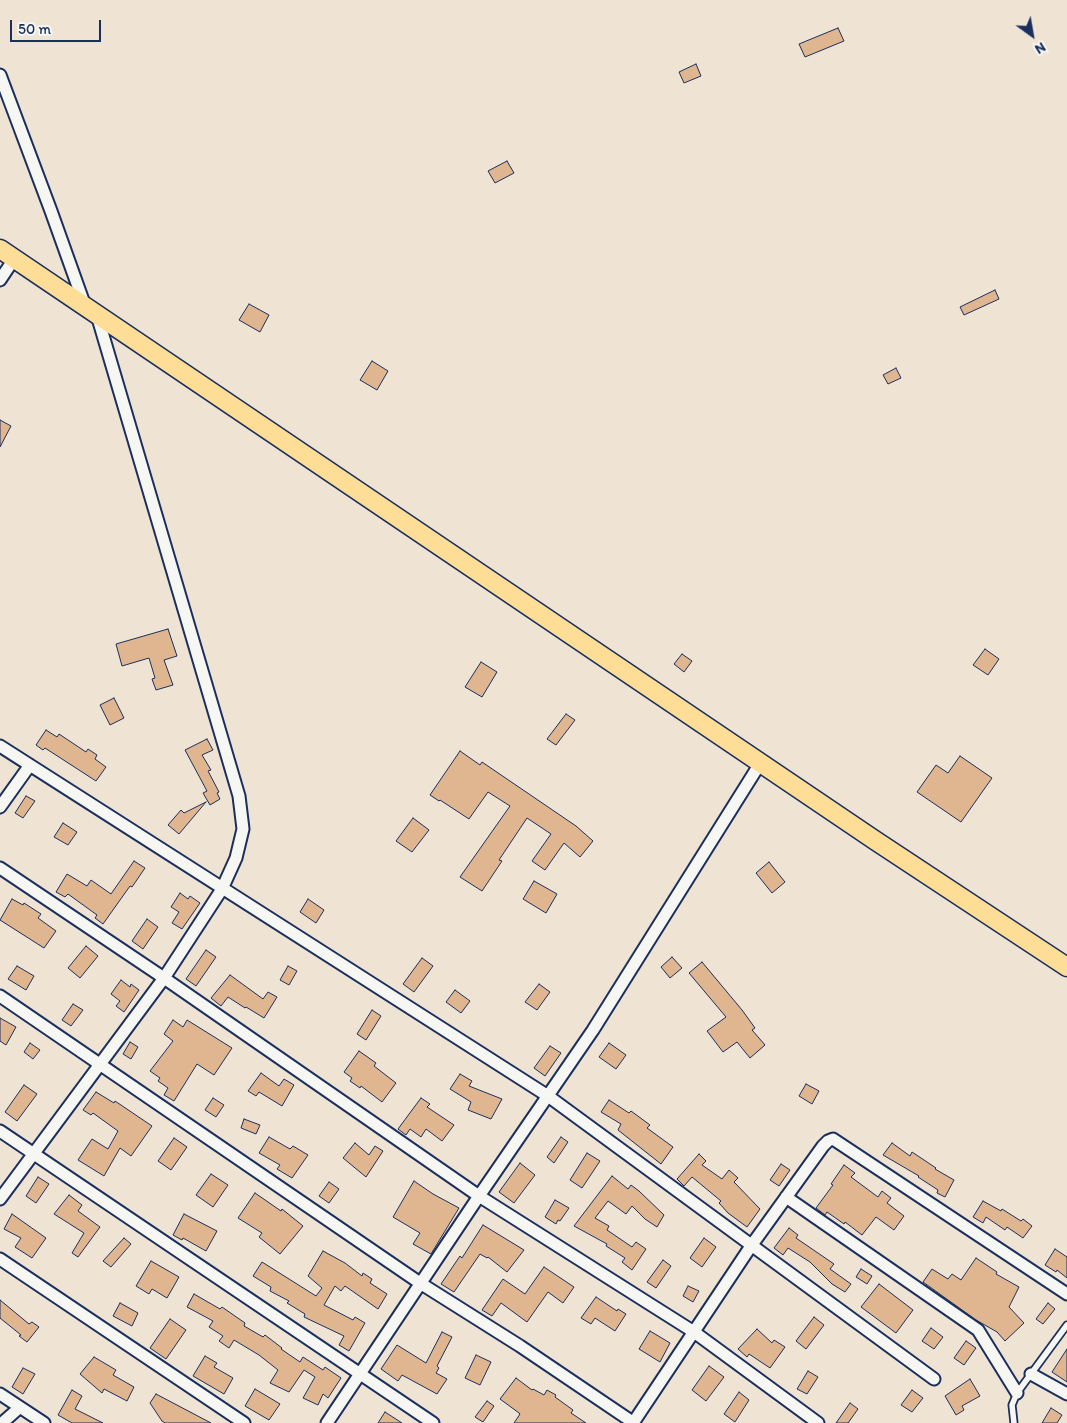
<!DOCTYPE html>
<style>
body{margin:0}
#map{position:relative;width:1067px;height:1423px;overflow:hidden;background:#efe3d4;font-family:Itim,sans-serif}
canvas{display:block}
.north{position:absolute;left:1007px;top:10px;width:50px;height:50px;-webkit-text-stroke:4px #f6f6f2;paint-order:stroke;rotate:148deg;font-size:14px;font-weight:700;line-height:20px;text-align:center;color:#1b2f5e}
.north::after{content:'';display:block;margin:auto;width:18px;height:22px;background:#1b2f5e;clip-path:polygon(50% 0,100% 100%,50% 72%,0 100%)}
.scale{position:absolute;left:10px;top:20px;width:91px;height:22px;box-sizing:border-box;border:2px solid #1b2f5e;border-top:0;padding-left:6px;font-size:15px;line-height:18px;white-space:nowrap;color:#1b2f5e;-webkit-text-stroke:4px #f6f6f2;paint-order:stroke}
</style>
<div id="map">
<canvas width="1067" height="1423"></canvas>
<div class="north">N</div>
<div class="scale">50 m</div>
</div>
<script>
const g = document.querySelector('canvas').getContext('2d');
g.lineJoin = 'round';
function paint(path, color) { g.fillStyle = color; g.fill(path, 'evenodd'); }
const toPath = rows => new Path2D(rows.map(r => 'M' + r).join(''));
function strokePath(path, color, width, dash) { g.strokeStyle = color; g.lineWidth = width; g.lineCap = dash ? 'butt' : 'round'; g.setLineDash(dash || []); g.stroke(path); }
const building = toPath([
 [838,28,844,41,805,57,799,44,838,28],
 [696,64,701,76,684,83,679,72,696,64],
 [507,161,514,173,495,183,488,171,507,161],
 [995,290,999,299,964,315,960,307,995,290],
 [249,304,269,315,260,332,239,320,249,304],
 [372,361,388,371,377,390,360,380,372,361],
 [896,368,901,378,888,384,883,375,896,368],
 [0,420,11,426,0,447,0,420],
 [168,629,177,656,164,660,173,685,156,690,152,679,155,678,149,658,122,666,116,644,168,629],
 [985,649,999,659,988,675,973,665,985,649],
 [682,654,692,661,684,672,674,664,682,654],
 [481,662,497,672,482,697,465,687,481,662],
 [114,698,124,718,110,725,100,705,114,698],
 [566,714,575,720,556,745,547,739,566,714],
 [46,730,57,737,59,734,86,752,88,749,97,755,95,759,106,767,96,781,45,748,43,750,36,745,46,730],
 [207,739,213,750,202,755,211,770,208,771,219,792,217,793,220,799,210,805,203,793,207,791,185,750,207,739],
 [460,751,480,765,482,762,576,826,593,841,580,857,564,843,545,870,532,861,551,834,527,818,499,860,502,861,482,891,460,877,510,806,488,792,469,819,440,800,439,801,430,795,460,751],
 [960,756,992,778,961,822,917,792,936,765,948,773,960,756],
 [26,796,35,801,23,818,15,813,26,796],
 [206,802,179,834,168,825,181,810,184,813,206,802],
 [413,818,429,830,412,852,396,841,413,818],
 [63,823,77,832,68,845,54,837,63,823],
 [134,861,145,868,132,887,130,886,103,924,95,918,97,915,68,894,65,897,56,892,67,874,87,886,91,880,111,894,134,861],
 [769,862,785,882,772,893,756,873,769,862],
 [534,881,557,894,546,913,523,899,534,881],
 [180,893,188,899,190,896,200,903,182,929,172,923,179,912,171,907,180,893],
 [12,899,23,905,24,903,41,914,38,918,56,931,44,948,0,920,12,899],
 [308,899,324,910,316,923,300,912,308,899],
 [147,919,158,927,143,949,132,941,147,919],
 [86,946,98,956,80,978,68,968,86,946],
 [206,950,216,957,196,986,186,979,206,950],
 [672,957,682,968,670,978,661,967,672,957],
 [422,958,433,966,414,992,403,984,422,958],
 [702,962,742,1010,755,1028,752,1030,765,1045,750,1058,737,1042,723,1052,707,1031,726,1017,689,973,702,962],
 [17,966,34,976,26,990,8,979,17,966],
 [288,966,297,971,289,985,280,980,288,966],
 [230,975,263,999,268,992,277,997,264,1018,246,1007,245,1008,228,997,221,1006,211,998,230,975],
 [121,980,130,987,131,984,139,990,124,1012,116,1006,120,1001,111,994,121,980],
 [539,984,550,992,537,1010,525,1002,539,984],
 [455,990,470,1001,461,1013,446,1002,455,990],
 [73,1004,83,1010,71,1026,62,1020,73,1004],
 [372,1010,381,1016,366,1040,357,1034,372,1010],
 [0,1018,16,1027,6,1045,0,1041,0,1018],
 [173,1020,183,1027,187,1020,232,1048,214,1075,197,1064,174,1101,164,1095,168,1088,158,1081,160,1078,150,1071,173,1041,164,1034,173,1020],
 [130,1042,138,1047,131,1059,123,1054,130,1042],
 [30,1043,40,1050,33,1059,24,1052,30,1043],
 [609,1043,626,1055,616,1069,599,1057,609,1043],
 [550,1046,561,1053,545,1076,534,1068,550,1046],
 [359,1051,376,1063,374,1066,396,1083,382,1102,361,1086,360,1088,350,1081,352,1078,344,1072,359,1051],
 [261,1073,279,1086,284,1079,294,1085,282,1106,259,1092,256,1096,248,1091,261,1073],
 [460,1074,472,1081,469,1086,502,1099,491,1119,468,1110,471,1102,450,1089,460,1074],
 [806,1084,819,1091,812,1104,799,1096,806,1084],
 [24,1085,37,1094,17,1121,5,1112,24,1085],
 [96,1092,114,1103,115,1101,152,1126,131,1156,120,1148,104,1176,78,1160,92,1139,108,1149,118,1131,93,1113,91,1115,83,1110,96,1092],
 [213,1098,224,1105,216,1117,205,1110,213,1098],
 [421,1098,430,1104,427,1107,454,1125,442,1141,426,1129,421,1137,410,1129,406,1135,398,1129,421,1098],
 [609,1100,629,1113,631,1111,650,1125,647,1128,673,1147,661,1164,618,1130,621,1124,601,1112,609,1100],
 [244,1119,260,1125,256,1134,241,1128,244,1119],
 [269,1137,290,1149,293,1146,308,1155,292,1178,277,1169,280,1165,259,1153,269,1137],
 [561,1137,568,1142,554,1163,547,1157,561,1137],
 [174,1138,187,1147,171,1170,158,1161,174,1138],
 [355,1143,369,1155,375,1146,383,1151,366,1177,343,1158,355,1143],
 [892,1143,910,1156,912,1152,936,1168,935,1169,954,1180,945,1197,937,1193,938,1190,918,1177,919,1176,883,1155,892,1143],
 [587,1153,600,1161,582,1188,570,1180,587,1153],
 [699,1154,706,1161,702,1165,722,1179,729,1170,738,1178,734,1182,760,1209,747,1227,728,1213,719,1203,721,1201,692,1177,684,1186,677,1179,699,1154],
 [520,1163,535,1175,514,1203,499,1192,520,1163],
 [781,1164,790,1170,779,1186,770,1180,781,1164],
 [844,1165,855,1173,851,1177,878,1197,882,1191,891,1198,887,1203,904,1216,894,1230,876,1217,862,1235,845,1222,844,1224,827,1212,825,1215,816,1208,833,1185,831,1184,844,1165],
 [211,1174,228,1185,213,1207,196,1195,211,1174],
 [612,1176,628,1189,631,1185,639,1191,664,1215,657,1227,645,1219,632,1206,626,1214,608,1201,595,1218,609,1226,607,1230,632,1247,636,1242,646,1249,632,1270,622,1262,625,1258,606,1246,607,1244,574,1226,612,1176],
 [38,1177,49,1184,36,1203,26,1196,38,1177],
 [414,1181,433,1194,459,1208,431,1254,413,1244,420,1233,393,1217,414,1181],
 [329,1182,339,1189,329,1203,319,1196,329,1182],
 [255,1193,281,1211,282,1209,303,1226,280,1254,259,1237,262,1233,238,1218,255,1193],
 [69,1195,82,1205,78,1211,100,1227,78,1257,72,1253,84,1233,54,1214,69,1195],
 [555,1200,569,1208,560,1221,558,1220,556,1224,545,1217,555,1200],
 [983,1201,1001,1211,1002,1209,1021,1221,1023,1219,1032,1226,1023,1238,1007,1227,1005,1230,986,1217,983,1223,973,1217,983,1201],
 [12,1214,46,1238,32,1258,15,1247,21,1238,4,1229,12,1214],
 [184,1214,217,1231,206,1251,183,1238,182,1240,173,1235,184,1214],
 [483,1225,524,1250,507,1272,488,1257,487,1258,480,1254,454,1292,441,1284,460,1256,462,1258,483,1225],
 [789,1228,798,1235,796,1238,834,1264,830,1269,851,1284,845,1292,832,1284,810,1262,788,1248,783,1255,774,1248,789,1228],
 [124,1238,131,1244,111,1267,103,1261,124,1238],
 [704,1238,716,1247,702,1267,690,1258,704,1238],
 [1055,1249,1067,1257,1067,1278,1057,1270,1056,1272,1045,1265,1055,1249],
 [323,1251,345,1263,362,1276,363,1273,372,1279,370,1283,387,1294,378,1309,345,1286,341,1291,335,1286,324,1305,353,1320,355,1317,365,1323,349,1351,339,1345,344,1336,304,1317,305,1314,287,1303,289,1301,270,1291,271,1287,253,1276,262,1262,316,1296,322,1288,308,1276,323,1251],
 [976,1258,997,1272,996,1274,1019,1287,1009,1307,1024,1323,1005,1341,997,1332,976,1320,923,1282,932,1269,948,1279,952,1274,961,1280,976,1258],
 [663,1260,671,1266,656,1288,647,1282,663,1260],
 [151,1261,179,1277,167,1298,152,1289,149,1294,136,1286,151,1261],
 [544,1267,574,1287,563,1303,548,1292,527,1322,501,1303,492,1316,482,1310,503,1279,525,1294,544,1267],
 [861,1269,872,1276,867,1284,856,1277,861,1269],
 [879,1284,913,1310,896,1333,861,1307,879,1284],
 [688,1286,699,1291,693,1302,683,1296,688,1286],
 [194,1294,220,1309,222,1307,245,1323,244,1326,263,1337,265,1335,282,1348,281,1349,300,1362,303,1357,323,1370,325,1367,341,1378,328,1398,323,1394,318,1405,303,1398,315,1377,304,1370,289,1392,270,1383,278,1370,259,1355,234,1340,229,1348,219,1341,223,1336,209,1327,213,1321,187,1307,194,1294],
 [596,1297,617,1311,618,1309,626,1314,615,1331,595,1318,591,1324,581,1318,596,1297],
 [0,1300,29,1324,32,1322,39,1327,27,1342,19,1336,21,1335,0,1318,0,1300],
 [120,1303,138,1313,132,1326,113,1316,120,1303],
 [1048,1303,1055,1309,1043,1324,1036,1319,1048,1303],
 [814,1317,824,1325,806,1349,796,1341,814,1317],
 [170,1319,186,1330,166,1359,150,1348,170,1319],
 [931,1328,943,1337,934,1349,922,1341,931,1328],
 [757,1329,772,1343,774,1340,785,1347,770,1368,749,1354,747,1357,738,1349,757,1329],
 [650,1331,670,1343,660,1362,639,1349,650,1331],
 [442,1332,452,1337,437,1366,439,1368,436,1373,447,1379,437,1394,402,1375,398,1381,381,1369,397,1345,426,1363,442,1332],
 [966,1341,976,1348,964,1365,954,1358,966,1341],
 [1067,1349,1067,1382,1052,1372,1067,1349],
 [476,1355,491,1362,480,1385,465,1378,476,1355],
 [205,1356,217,1363,214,1367,233,1378,224,1394,193,1376,205,1356],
 [94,1357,116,1370,113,1375,134,1387,127,1401,104,1389,102,1393,80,1374,94,1357],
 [709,1366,724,1377,706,1401,692,1390,709,1366],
 [23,1368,35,1374,23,1394,12,1387,23,1368],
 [808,1371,818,1377,807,1394,797,1389,808,1371],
 [516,1378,532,1390,533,1389,544,1395,547,1390,556,1395,555,1397,573,1410,571,1413,586,1423,514,1423,520,1414,519,1413,500,1399,516,1378],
 [970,1379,980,1396,962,1406,964,1410,956,1415,945,1396,970,1379],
 [255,1389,280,1404,269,1420,245,1406,255,1389],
 [72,1390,82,1396,75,1409,103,1423,72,1423,58,1415,72,1390],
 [912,1390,923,1398,912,1412,901,1405,912,1390],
 [739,1392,749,1400,735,1422,724,1414,739,1392],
 [156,1394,211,1423,165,1423,162,1421,150,1403,156,1394],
 [487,1401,494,1406,483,1422,475,1417,487,1401],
 [850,1403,858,1409,848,1423,836,1423,850,1403],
 [1051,1408,1062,1415,1057,1423,1042,1423,1051,1408],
 [385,1412,402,1423,378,1423,385,1412]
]);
paint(building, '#dfb68f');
strokePath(building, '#1b2f5e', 1);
const service = toPath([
 [1014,1423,1012,1405,1017,1393,1067,1325]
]);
const minor = toPath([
 [0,75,51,211,85,306],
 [0,280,14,259],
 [0,746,548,1096,934,1379],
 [0,807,30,765],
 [0,868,164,978,479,1196,694,1332,818,1423],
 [0,996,420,1283,520,1346,634,1423],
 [0,1131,433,1423],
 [786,1197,978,1330,1017,1393],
 [0,1199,164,978,222,889,236,858,243,829,239,796,97,315],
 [0,1259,244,1423],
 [1031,1374,1067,1394],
 [0,1394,44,1423],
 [2,1423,19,1408],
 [327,1423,479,1196,593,1030,761,762],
 [633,1423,751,1246,823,1146,828,1141,833,1139,1067,1294]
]);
const primary = toPath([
 [0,249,876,841,1067,967]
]);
strokePath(service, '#1b2f5e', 9);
strokePath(minor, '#1b2f5e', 15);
strokePath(primary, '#1b2f5e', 21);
strokePath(service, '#f6f6f2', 5.5);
strokePath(minor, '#f6f6f2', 11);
strokePath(primary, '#fedd96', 18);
</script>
